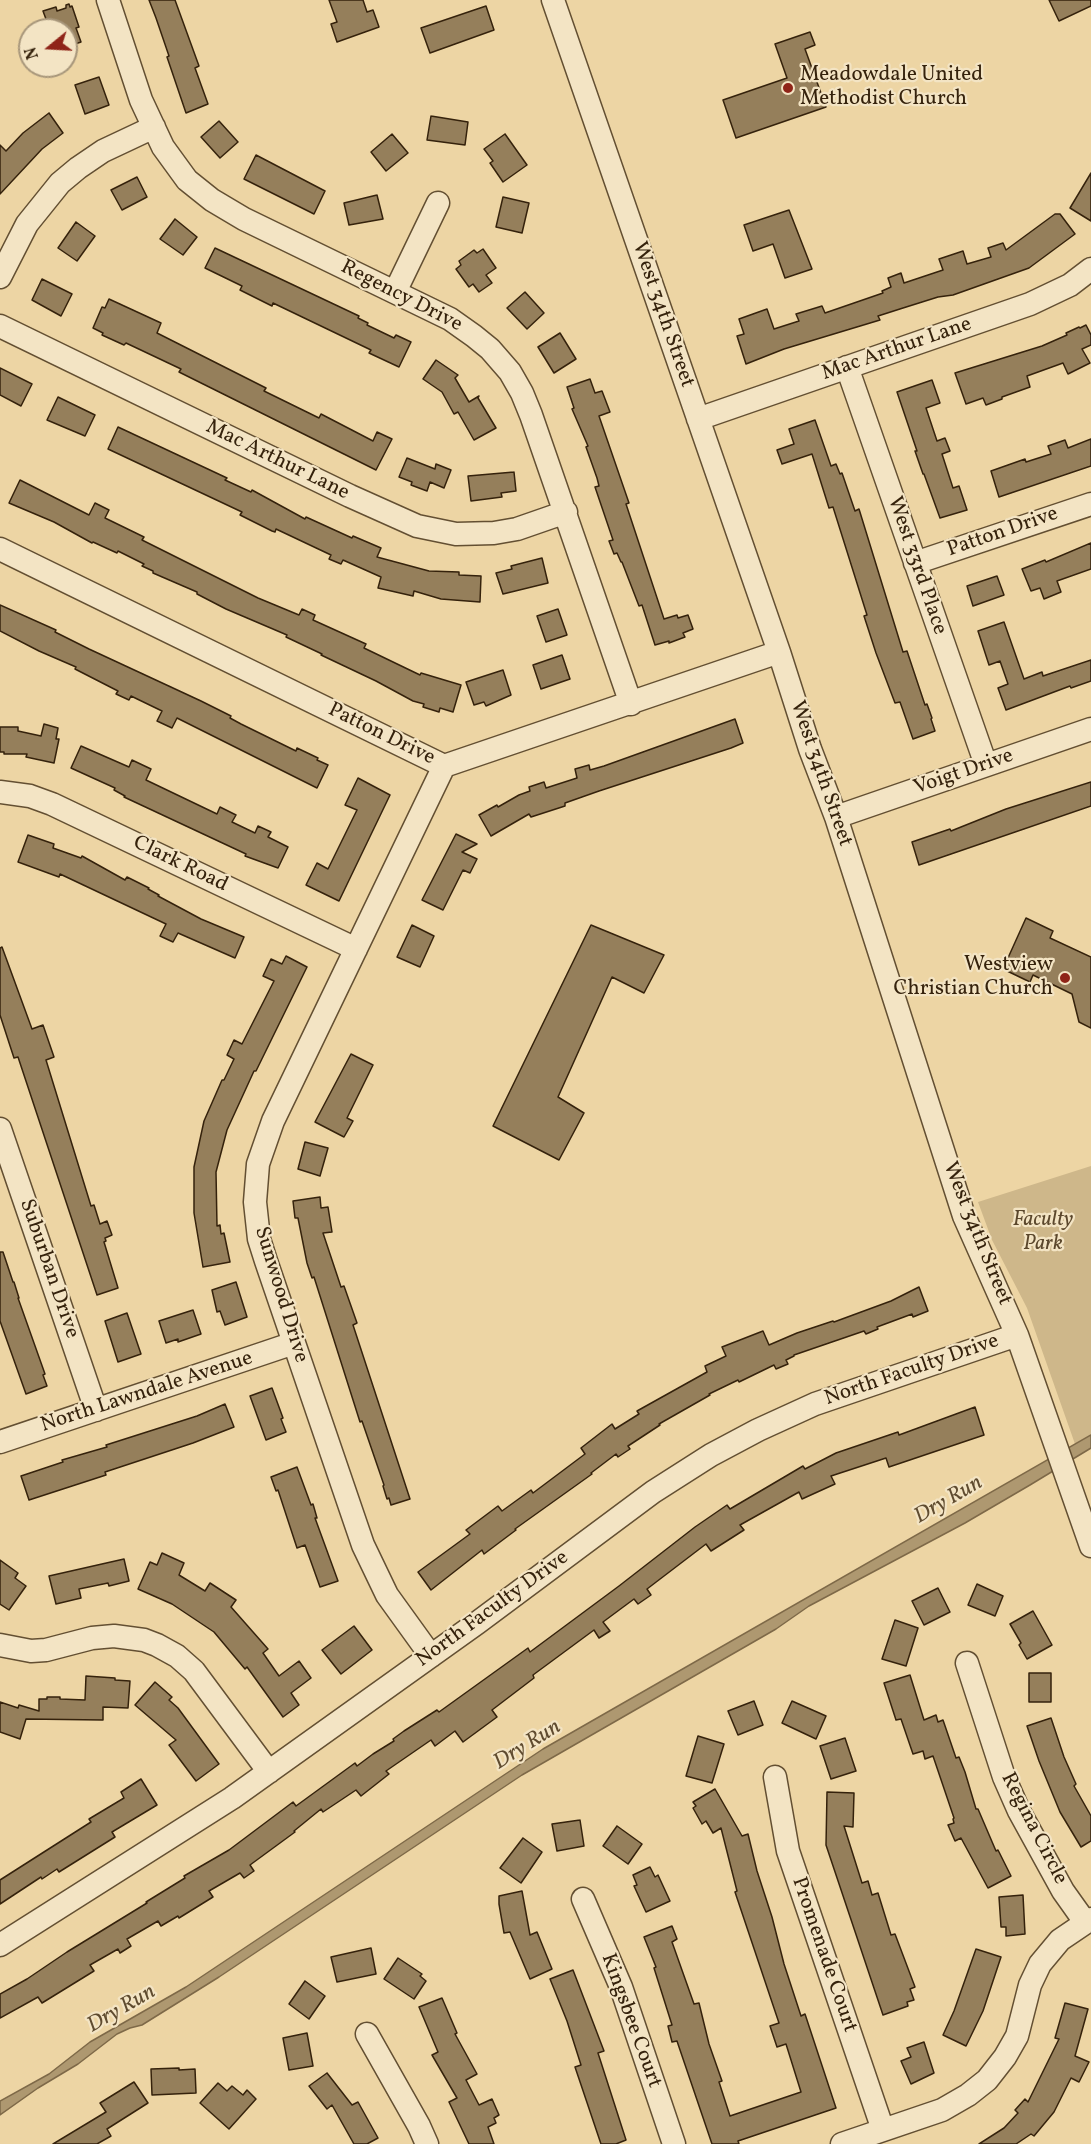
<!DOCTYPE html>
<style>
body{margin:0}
#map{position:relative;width:1091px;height:2144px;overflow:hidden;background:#edd5a4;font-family:Vollkorn,serif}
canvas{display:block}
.north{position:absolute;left:18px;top:18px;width:60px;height:60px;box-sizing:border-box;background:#f3e4c4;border:2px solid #a7967a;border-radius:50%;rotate:252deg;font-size:16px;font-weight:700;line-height:24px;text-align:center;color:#35220c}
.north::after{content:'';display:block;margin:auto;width:21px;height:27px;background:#8f2418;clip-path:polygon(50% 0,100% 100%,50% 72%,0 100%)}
</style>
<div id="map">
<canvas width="1091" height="2144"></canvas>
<div class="north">N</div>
</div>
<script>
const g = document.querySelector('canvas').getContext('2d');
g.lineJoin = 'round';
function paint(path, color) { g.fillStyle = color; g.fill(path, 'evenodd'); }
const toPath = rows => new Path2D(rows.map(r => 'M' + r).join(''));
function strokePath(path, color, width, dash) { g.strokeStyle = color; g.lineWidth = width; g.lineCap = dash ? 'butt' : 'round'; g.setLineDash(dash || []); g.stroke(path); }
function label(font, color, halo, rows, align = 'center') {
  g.font = font + ' Vollkorn,serif'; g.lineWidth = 4.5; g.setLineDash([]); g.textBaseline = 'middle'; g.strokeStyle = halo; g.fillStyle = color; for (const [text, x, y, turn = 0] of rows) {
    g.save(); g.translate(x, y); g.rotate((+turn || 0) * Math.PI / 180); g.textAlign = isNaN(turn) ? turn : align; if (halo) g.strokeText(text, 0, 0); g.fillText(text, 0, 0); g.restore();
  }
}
paint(toPath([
 [1091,1166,1091,1435,1075,1444,1027,1308,992,1240,978,1202]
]), '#ceb78a');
const water = toPath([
 [1091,1435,1091,1448,1030,1485,965,1523,809,1606,776,1629,522,1775,219,1977,142,2025,130,2028,117,2034,78,2064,38,2088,0,2115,0,2101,49,2074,90,2042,186,1987,543,1749,1091,1435]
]);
paint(water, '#ae9870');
strokePath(water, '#7e6948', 1.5);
const building = toPath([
 [149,0,175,0,199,66,195,68,208,104,186,113,167,57,169,56,156,18,149,0],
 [329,0,363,0,367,12,373,10,379,27,337,42,331,24,337,22,329,0],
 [1049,0,1091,0,1091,6,1059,21,1049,0],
 [69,4,70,7,72,6,79,27,76,28,81,42,66,47,66,30,50,30,43,11,56,7,57,11,66,8,66,5,69,4],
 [486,6,494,30,430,53,421,28,486,6],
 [810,32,815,45,805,49,826,107,736,138,723,100,787,78,775,44,810,32],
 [99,77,109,105,85,114,75,85,99,77],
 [49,113,63,133,42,149,0,194,0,145,6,151,23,133,49,113],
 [431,116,468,122,465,145,427,140,431,116],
 [219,121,238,142,220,158,201,137,219,121],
 [392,134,408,153,386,171,371,152,392,134],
 [505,134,527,165,503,182,490,163,493,161,484,149,505,134],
 [256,155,325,191,314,214,244,179,256,155],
 [1091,173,1091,221,1070,208,1091,173],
 [137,177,147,197,122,210,111,190,137,177],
 [377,195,383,219,349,225,344,203,377,195],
 [503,197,529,203,522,233,496,227,503,197],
 [789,210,812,269,785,278,773,244,753,251,744,225,789,210],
 [1055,214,1060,214,1075,234,1029,268,953,295,938,297,903,308,878,316,880,320,784,349,746,364,737,336,744,334,739,319,767,309,774,329,799,321,796,314,822,306,825,313,883,293,882,291,891,287,888,278,901,273,904,283,943,270,939,259,963,251,967,264,991,257,988,248,1003,243,1006,250,1055,214],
 [175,219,197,237,183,255,160,239,175,219],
 [76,222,95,236,77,261,58,248,76,222],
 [215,248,359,316,358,318,368,323,367,325,394,338,396,335,411,342,399,367,369,353,371,350,273,303,272,306,240,290,242,286,205,268,215,248],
 [483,249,496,268,486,275,492,283,479,292,473,284,469,287,456,269,461,265,459,261,474,250,477,253,483,249],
 [42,279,72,294,61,316,32,300,42,279],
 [525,292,544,313,527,329,507,308,525,292],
 [109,299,161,323,157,333,266,388,264,391,319,418,321,414,373,441,377,432,392,439,376,470,179,372,181,369,126,343,124,345,102,335,103,333,93,328,102,307,105,308,109,299],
 [1086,325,1091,335,1091,345,1082,349,1090,363,1068,374,1063,363,1027,376,1030,387,1002,397,1002,399,986,405,983,398,966,404,955,373,1042,346,1067,335,1066,333,1079,327,1080,328,1086,325],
 [560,333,576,359,554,373,538,347,560,333],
 [436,360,458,375,455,378,469,402,479,396,478,398,496,428,474,440,458,412,454,414,442,392,423,379,436,360],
 [0,368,32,384,21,406,0,395,0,368],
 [590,379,595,393,602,391,610,412,599,416,629,503,626,504,664,619,677,615,678,618,688,615,693,629,683,633,685,637,669,643,669,641,655,645,642,605,639,606,622,562,621,562,617,553,614,554,609,541,613,540,595,487,599,486,597,478,586,447,588,446,572,409,574,408,567,387,590,379],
 [932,380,940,403,926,408,937,441,945,438,950,451,942,454,953,488,959,486,967,510,940,518,924,474,923,474,915,451,917,451,897,392,932,380],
 [58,397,95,415,85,436,47,420,58,397],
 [815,420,831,466,836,464,840,474,842,473,855,511,859,509,903,652,907,651,925,705,927,704,932,718,931,719,935,731,913,739,900,702,895,703,876,653,864,616,867,615,833,507,829,508,812,454,782,464,777,450,794,444,789,429,815,420],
 [118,427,227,478,225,480,251,492,252,490,305,519,306,517,352,538,353,536,381,548,377,557,429,571,459,572,459,575,481,576,480,602,441,599,414,591,413,596,378,588,381,577,343,560,341,564,329,559,331,555,276,529,275,532,272,531,240,515,242,512,108,449,118,427],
 [1091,439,1091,466,999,497,991,471,1025,459,1026,462,1051,454,1048,446,1065,440,1068,448,1091,439],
 [407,458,435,469,436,464,451,470,444,488,430,482,427,491,411,485,412,482,399,477,407,458],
 [514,472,516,491,501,493,502,497,471,501,468,476,514,472],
 [20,480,89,515,95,503,109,510,105,518,144,537,142,540,258,598,299,615,302,609,315,615,313,620,366,644,364,648,420,675,421,673,461,685,453,712,440,708,439,712,423,707,424,704,413,701,376,681,321,655,322,654,286,637,287,635,226,609,197,594,197,592,153,573,153,571,142,566,144,564,118,551,117,553,93,542,92,543,54,522,9,503,20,480],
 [1091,543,1091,569,1057,581,1061,592,1044,599,1040,588,1031,591,1022,569,1045,560,1046,562,1091,543],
 [542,558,548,583,503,594,496,573,512,569,511,566,542,558],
 [997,576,1004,595,973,606,967,586,997,576],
 [0,605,56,630,55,632,89,649,201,701,231,716,230,718,241,724,296,751,297,748,318,758,317,760,328,765,317,788,177,718,172,728,157,721,162,711,131,696,129,700,116,694,118,691,75,669,76,667,39,651,0,631,0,605],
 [558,609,567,635,546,642,537,616,558,609],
 [1004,622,1024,679,1042,672,1043,676,1091,660,1091,681,1071,688,1070,686,1006,710,998,688,1008,684,1000,661,989,665,978,631,1004,622],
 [562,655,570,679,541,689,533,665,562,655],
 [503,670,511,695,486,706,484,702,474,705,466,682,503,670],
 [735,719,743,743,731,748,599,791,565,803,565,806,531,817,529,814,491,836,479,815,497,805,498,807,519,795,530,791,529,787,544,782,546,788,577,778,575,769,589,765,590,770,604,766,735,719],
 [44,724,58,728,56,739,59,739,54,763,26,757,27,754,4,754,4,752,0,752,0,727,18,727,18,731,41,736,44,724],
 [81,746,129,767,132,760,151,769,146,780,217,814,220,807,236,815,232,822,255,833,258,826,271,832,268,837,288,847,278,868,245,856,246,854,124,797,125,796,114,790,115,788,71,768,81,746],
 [358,778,390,795,339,901,306,885,317,863,328,869,357,810,345,805,358,778],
 [1091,782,1091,806,919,865,912,842,950,829,951,831,1006,809,1091,782],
 [456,834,477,844,462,852,477,859,470,873,463,870,443,910,422,900,456,834],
 [28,835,54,844,53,848,81,858,82,856,125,880,127,877,149,888,148,889,159,895,158,896,201,919,244,937,235,958,178,933,173,942,160,936,166,924,60,874,59,877,18,862,28,835],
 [1026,918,1053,931,1050,938,1091,957,1091,1028,1079,1022,1072,994,1033,975,1030,982,1003,969,1026,918],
 [412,925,434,936,420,967,397,957,412,925],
 [591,925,664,955,644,993,612,977,558,1097,584,1113,559,1160,493,1126,591,925],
 [2,947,32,1029,43,1025,54,1057,46,1060,91,1206,94,1205,100,1224,107,1221,112,1235,105,1238,106,1241,104,1242,118,1288,97,1295,18,1057,14,1058,0,1015,0,948,2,947],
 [286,956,307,967,256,1071,254,1071,227,1130,216,1172,217,1226,220,1225,221,1234,224,1233,230,1262,203,1267,194,1213,194,1167,204,1121,222,1080,224,1080,234,1059,227,1055,234,1040,242,1044,274,981,263,976,271,959,282,964,286,956],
 [351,1054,373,1065,347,1118,353,1121,344,1137,315,1122,351,1054],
 [305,1142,328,1148,320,1176,298,1169,305,1142],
 [320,1197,321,1208,328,1207,332,1232,323,1233,341,1287,344,1286,357,1323,353,1325,410,1499,391,1505,389,1498,387,1499,383,1486,384,1485,362,1421,360,1422,314,1277,312,1278,307,1263,298,1218,295,1218,293,1201,320,1197],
 [0,1252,3,1252,13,1282,14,1282,19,1298,18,1298,45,1374,43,1375,47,1386,26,1394,0,1321,0,1252],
 [236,1282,247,1317,225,1325,220,1311,217,1312,212,1290,236,1282],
 [919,1287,928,1311,913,1317,912,1314,877,1327,878,1329,866,1334,864,1331,794,1355,794,1356,786,1360,788,1364,776,1369,774,1365,739,1382,738,1380,709,1394,710,1395,659,1424,660,1425,628,1446,630,1449,618,1457,616,1454,591,1473,592,1474,515,1529,516,1530,484,1554,482,1550,431,1590,418,1572,470,1534,466,1530,498,1506,502,1511,531,1490,533,1493,585,1454,581,1448,612,1424,615,1429,639,1414,637,1411,707,1372,705,1366,726,1356,722,1347,763,1331,769,1345,797,1333,833,1321,834,1322,891,1301,919,1287],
 [193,1310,201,1334,178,1342,178,1339,166,1343,159,1321,193,1310],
 [127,1313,141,1354,118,1362,105,1321,127,1313],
 [272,1388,283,1418,281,1419,286,1432,266,1440,250,1396,272,1388],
 [225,1404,234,1427,193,1443,105,1472,106,1475,29,1500,21,1476,63,1462,62,1460,107,1447,106,1445,197,1416,225,1404],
 [975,1407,984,1435,889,1467,886,1458,831,1476,835,1484,802,1499,799,1492,740,1525,744,1530,711,1551,706,1544,647,1589,651,1595,638,1604,634,1599,603,1622,610,1631,599,1638,594,1630,533,1675,534,1678,492,1710,497,1717,463,1742,455,1731,435,1746,431,1740,386,1771,389,1774,361,1796,356,1790,323,1812,321,1809,294,1831,295,1832,250,1865,254,1871,244,1878,240,1873,209,1891,213,1897,179,1918,178,1916,161,1926,158,1921,127,1939,131,1946,120,1953,118,1949,90,1965,94,1971,42,2003,38,1997,0,2018,0,1994,27,1979,67,1952,147,1903,146,1902,185,1878,184,1876,229,1850,293,1802,296,1806,355,1763,357,1766,373,1754,394,1741,393,1739,404,1731,437,1710,439,1712,528,1648,530,1652,619,1586,695,1527,727,1505,730,1509,803,1466,805,1469,836,1453,898,1432,899,1435,975,1407],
 [297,1467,311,1505,313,1504,317,1518,315,1518,338,1581,320,1587,305,1545,297,1548,278,1490,276,1491,271,1477,297,1467],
 [162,1553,184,1563,179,1575,205,1591,210,1583,236,1600,231,1607,268,1649,263,1653,279,1676,299,1661,311,1678,291,1693,299,1705,283,1717,247,1667,245,1669,214,1632,172,1604,138,1589,150,1562,157,1565,162,1553],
 [124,1559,129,1581,109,1586,108,1583,79,1589,81,1598,56,1604,49,1576,124,1559],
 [0,1560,18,1573,15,1578,26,1586,9,1610,0,1604,0,1560],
 [977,1584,1003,1596,995,1616,968,1605,977,1584],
 [938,1588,950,1612,924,1625,912,1601,938,1588],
 [1033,1611,1052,1645,1027,1659,1019,1645,1021,1643,1010,1624,1033,1611],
 [895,1620,918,1628,906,1666,882,1659,895,1620],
 [354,1626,372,1650,341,1674,322,1650,354,1626],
 [1029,1673,1051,1673,1051,1702,1029,1702,1029,1673],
 [910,1675,924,1720,936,1715,938,1722,943,1720,956,1758,959,1757,965,1772,976,1809,978,1809,996,1851,998,1850,1011,1876,988,1888,961,1838,955,1841,948,1825,954,1823,953,1819,954,1818,933,1756,925,1759,923,1751,913,1754,901,1719,896,1720,884,1683,910,1675],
 [86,1676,115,1678,115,1680,130,1681,128,1708,103,1707,103,1720,26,1719,20,1739,0,1732,0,1702,18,1708,19,1705,39,1711,39,1699,47,1699,47,1697,60,1697,60,1699,85,1700,86,1676],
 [155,1682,172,1697,169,1700,178,1708,219,1764,196,1781,169,1745,176,1740,135,1705,155,1682],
 [754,1701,763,1725,738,1735,728,1711,754,1701],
 [792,1701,826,1716,816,1739,782,1723,792,1701],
 [1051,1718,1064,1757,1076,1784,1074,1786,1091,1816,1091,1841,1081,1847,1060,1812,1039,1761,1027,1726,1051,1718],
 [698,1736,724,1744,712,1783,686,1776,698,1736],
 [845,1738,856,1771,831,1779,820,1746,845,1738],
 [141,1779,157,1805,112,1832,115,1837,59,1872,57,1869,42,1879,41,1877,0,1904,0,1880,91,1822,89,1819,124,1798,121,1792,141,1779],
 [715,1789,742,1836,748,1834,757,1871,772,1917,784,1964,801,2016,805,2014,836,2108,738,2141,739,2144,712,2144,679,2047,677,2041,672,2042,668,2026,672,2025,654,1968,656,1967,644,1937,672,1926,677,1939,672,1942,694,2004,699,2003,709,2044,722,2081,719,2082,730,2116,801,2092,786,2044,777,2047,770,2026,779,2023,735,1892,737,1891,721,1828,713,1833,706,1821,702,1824,693,1808,696,1806,693,1802,715,1789],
 [827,1792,854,1793,853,1827,844,1826,862,1883,868,1881,872,1895,878,1893,891,1935,895,1934,915,1987,910,1989,914,2000,907,2002,908,2006,883,2015,826,1845,827,1792],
 [580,1820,584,1846,557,1851,552,1824,580,1820],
 [617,1826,642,1844,628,1864,603,1846,617,1826],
 [523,1838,542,1852,521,1883,500,1868,523,1838],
 [650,1867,655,1877,658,1875,670,1901,646,1912,634,1886,637,1885,633,1875,650,1867],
 [522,1891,530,1935,537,1932,552,1969,530,1979,510,1932,504,1933,499,1904,499,1896,522,1891],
 [1023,1895,1025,1934,1006,1936,1006,1927,1001,1927,999,1897,1023,1895],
 [371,1948,376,1974,337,1982,331,1957,371,1948],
 [976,1949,1001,1957,983,2011,966,2046,943,2035,954,2011,976,1949],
 [398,1958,422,1974,420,1976,426,1981,414,1999,384,1979,398,1958],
 [573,1970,604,2051,598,2053,626,2140,616,2144,601,2144,575,2067,581,2065,567,2021,550,1979,573,1970],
 [305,1981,325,1996,309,2019,289,2004,305,1981],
 [442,1998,457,2033,455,2034,477,2074,466,2080,479,2105,492,2099,499,2115,494,2118,496,2123,488,2127,494,2144,469,2144,449,2102,457,2098,432,2055,438,2052,419,2007,442,1998],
 [1065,2003,1088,2009,1075,2056,1089,2062,1079,2082,1071,2078,1054,2112,1034,2136,1031,2134,1016,2144,979,2144,1004,2128,1018,2113,1015,2110,1025,2099,1028,2102,1059,2039,1055,2038,1065,2003],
 [307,2033,313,2066,289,2070,283,2038,307,2033],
 [924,2042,934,2073,911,2084,901,2061,911,2057,907,2048,924,2042],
 [179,2068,179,2070,195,2069,196,2093,152,2095,151,2069,179,2068],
 [327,2073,352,2105,358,2102,378,2138,367,2144,354,2144,332,2105,327,2109,309,2086,327,2073],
 [134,2082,148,2103,107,2129,111,2136,97,2144,53,2144,106,2112,100,2103,134,2082],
 [218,2083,227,2091,232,2086,243,2095,247,2090,256,2099,229,2129,200,2103,218,2083]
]);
paint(building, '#957f5b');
strokePath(building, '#35220c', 1.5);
const minor = toPath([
 [108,0,141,100,163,147,187,180,212,200,244,219,450,319,474,336,490,349,510,372,522,393,531,415,631,704],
 [553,0,779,652,810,749,836,817,964,1216,1017,1335,1091,1546],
 [0,277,27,224,60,183,78,168,103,151,154,127],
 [395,292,438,203],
 [0,326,350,496,417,526,456,534,494,533,517,529,566,512],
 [847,367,986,765],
 [698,419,1030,304,1070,285,1091,269],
 [0,549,444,766,779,652],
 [915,563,1091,504],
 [0,792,30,796,52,804,356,949],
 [836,817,1091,729],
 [0,1129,96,1410],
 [0,1442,294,1343],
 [0,1645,31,1651,46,1650,92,1638,114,1636,144,1640,157,1645,177,1656,194,1671,269,1772],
 [431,1656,387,1595,363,1545,266,1261,259,1239,255,1202,258,1164,273,1121,444,766],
 [967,1663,1004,1777,1019,1811,1063,1891,1085,1922],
 [775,1777,788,1851,883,2130],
 [583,1899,621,1987,674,2144],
 [0,1945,232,1798,477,1623,653,1492,711,1455,758,1430,815,1404,1017,1335],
 [367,2034,419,2126,427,2144],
 [842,2144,942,2110,968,2095,987,2080,1005,2057,1017,2036,1030,1985,1040,1964,1060,1940,1091,1919]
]);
strokePath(minor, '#634f32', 25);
strokePath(minor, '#f3e4c4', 22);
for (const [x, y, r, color] of [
 [788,88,6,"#8f2418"],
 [1065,978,6,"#8f2418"]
]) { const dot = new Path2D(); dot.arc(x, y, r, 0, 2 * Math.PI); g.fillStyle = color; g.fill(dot); strokePath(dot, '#f3e4c4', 2); }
label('21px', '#35220c', '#f3e4c4', [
 ["Meadowdale United",800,76],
 ["Methodist Church",800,100],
 ["Westview",1053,966,"right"],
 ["Christian Church",1053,990,"right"]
], 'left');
label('21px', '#35220c', '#f3e4c4', [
 ["Regency Drive",401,297,27],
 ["West 34th Street",662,315,71],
 ["Mac Arthur Lane",897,350,-19],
 ["Mac Arthur Lane",277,461,26],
 ["Patton Drive",1003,533,-19],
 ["West 33rd Place",916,566,71],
 ["Patton Drive",381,735,26],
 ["Voigt Drive",964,773,-19],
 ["West 34th Street",820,774,71],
 ["Clark Road",180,865,26],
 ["West 34th Street",976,1234,68],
 ["Suburban Drive",48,1269,71],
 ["Sunwood Drive",280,1295,73],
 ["North Faculty Drive",912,1371,-19],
 ["North Lawndale Avenue",147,1393,-18],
 ["North Faculty Drive",493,1610,-36],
 ["Regina Circle",1033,1829,63],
 ["Promenade Court",823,1955,71],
 ["Kingsbee Court",630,2021,70]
]);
label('italic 21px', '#5b472c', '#f3e4c4', [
 ["Faculty",1043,1221],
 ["Park",1043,1245]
]);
label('italic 22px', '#5f4b2f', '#f3e4c4', [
 ["Dry Run",949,1501,-30],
 ["Dry Run",528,1746,-32],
 ["Dry Run",122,2010,-30]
]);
</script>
